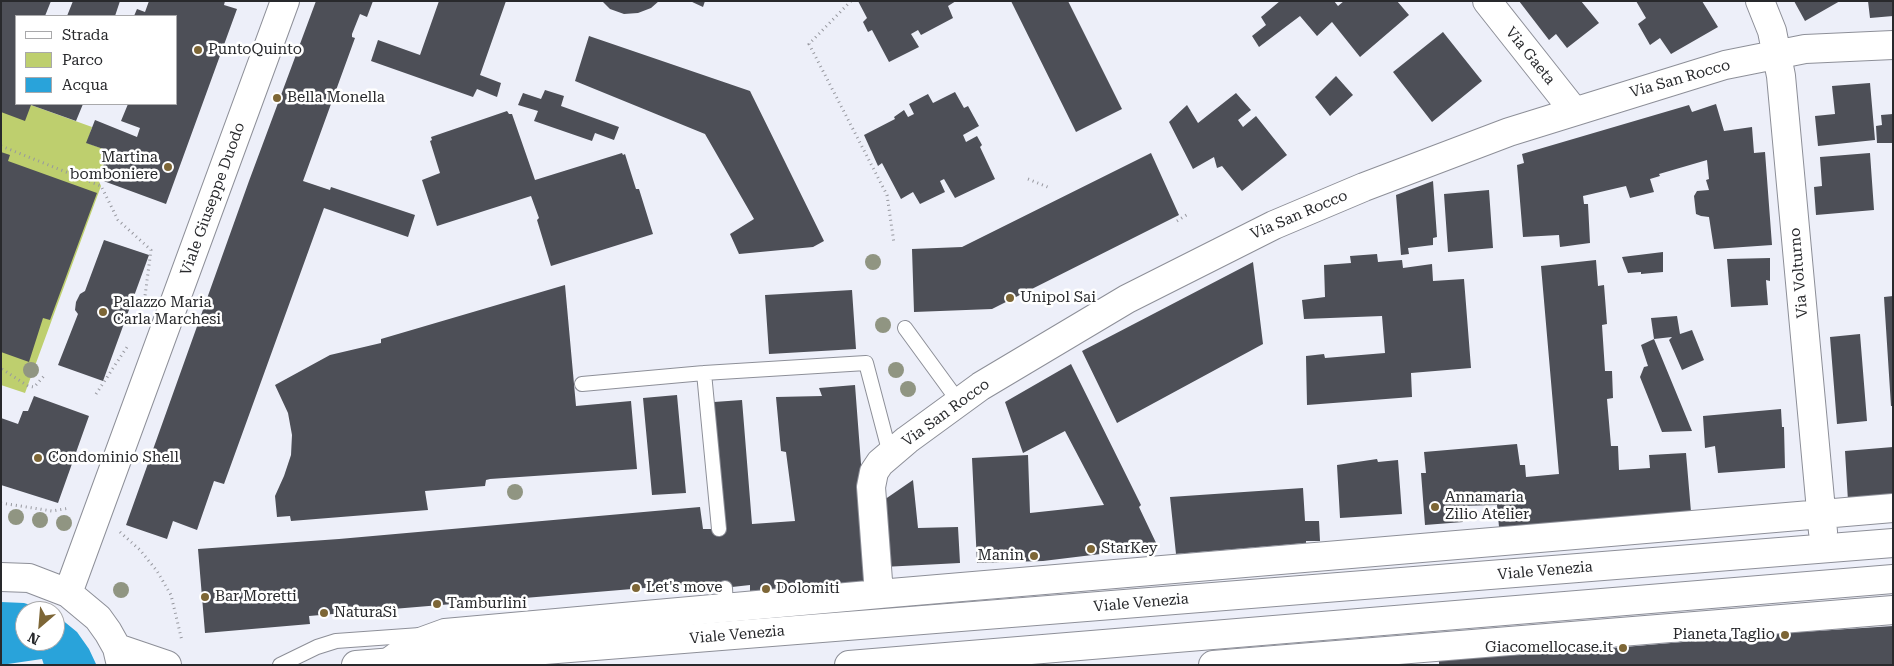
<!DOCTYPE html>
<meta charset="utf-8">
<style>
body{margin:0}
#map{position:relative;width:1894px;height:666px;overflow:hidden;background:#edeff9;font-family:"Roboto Serif",serif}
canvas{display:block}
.frame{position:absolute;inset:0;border:2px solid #28292c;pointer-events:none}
.legend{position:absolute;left:15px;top:15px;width:162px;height:90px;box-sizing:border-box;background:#fff;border:1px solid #a9a9ab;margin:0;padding:6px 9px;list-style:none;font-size:15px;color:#28292c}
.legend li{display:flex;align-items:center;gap:10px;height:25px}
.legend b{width:25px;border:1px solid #a9a9ab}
.north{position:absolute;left:15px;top:601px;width:50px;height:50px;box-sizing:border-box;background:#fff;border:1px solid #a9a9ab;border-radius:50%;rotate:207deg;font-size:14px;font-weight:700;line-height:20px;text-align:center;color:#28292c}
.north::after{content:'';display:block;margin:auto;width:18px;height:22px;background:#7d6636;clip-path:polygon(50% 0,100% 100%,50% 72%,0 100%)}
</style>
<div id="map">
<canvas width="1894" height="666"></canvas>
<div class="frame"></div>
<ul class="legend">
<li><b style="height:6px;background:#fff"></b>Strada</li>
<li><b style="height:14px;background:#becf6e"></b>Parco</li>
<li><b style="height:14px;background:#29a3da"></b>Acqua</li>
</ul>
<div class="north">N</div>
</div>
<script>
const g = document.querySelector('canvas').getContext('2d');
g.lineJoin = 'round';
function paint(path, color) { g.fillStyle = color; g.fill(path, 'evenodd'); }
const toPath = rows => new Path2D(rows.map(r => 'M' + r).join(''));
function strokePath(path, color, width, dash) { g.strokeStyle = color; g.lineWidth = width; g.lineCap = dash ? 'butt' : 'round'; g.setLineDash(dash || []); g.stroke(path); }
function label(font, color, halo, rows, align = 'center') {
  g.font = font + ' "Roboto Serif",serif'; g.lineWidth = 5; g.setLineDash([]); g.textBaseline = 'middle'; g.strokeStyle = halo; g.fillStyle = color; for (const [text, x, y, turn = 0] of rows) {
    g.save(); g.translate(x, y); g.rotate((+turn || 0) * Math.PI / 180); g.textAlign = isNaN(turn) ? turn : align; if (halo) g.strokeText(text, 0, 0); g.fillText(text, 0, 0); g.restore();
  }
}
paint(toPath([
 [31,105,92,127,87,143,109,151,98,179,101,186,25,393,1,385,1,112]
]), '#becf6e');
paint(toPath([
 [1,602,24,603,49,611,25,611,25,641,55,641,55,614,77,632,89,649,96,664,44,665,42,659,1,665]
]), '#29a3da');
paint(toPath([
 [1,1,51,1,45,16,16,16,16,104,83,104,76,121,31,105,25,121,1,112],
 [73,1,120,1,115,16,67,16],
 [149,1,225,1,224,5,237,9,166,204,98,179,109,151,86,143,95,120,137,137,140,128,121,121,128,104,176,104,176,16,134,16,137,9,145,12],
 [316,1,373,1,367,17,360,14,352,34,352,37,355,38,303,181,330,190,331,187,415,215,408,237,324,208,224,484,214,481,197,530,173,521,167,539,126,525,249,181],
 [439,1,506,1,480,75,501,83,497,97,477,89,473,97,371,61,378,40,420,55],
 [602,1,659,1,651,8,638,13,624,14,610,9],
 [690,1,705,1,703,7],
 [858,1,956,1,948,6,953,18,921,35,918,30,911,34,919,47,889,62,872,30,868,32,863,22,867,18],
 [1011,1,1068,1,1122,109,1076,132],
 [1280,1,1334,1,1338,6,1344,1,1397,1,1409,15,1360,57,1332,22,1317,36,1300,16,1259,47,1252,36,1266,25,1261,17],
 [1519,1,1581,1,1599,23,1567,48,1556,34,1549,40],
 [1636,1,1702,1,1718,27,1671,54,1660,38,1650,45,1638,24,1646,18],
 [1794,1,1840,1,1805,21],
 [1868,1,1893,1,1893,16,1870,18],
 [1443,32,1482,81,1432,122,1393,72],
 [589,36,750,91,824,241,813,247,739,254,730,234,754,219,705,134,575,81],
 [1336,76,1353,95,1330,116,1315,97],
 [1870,83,1875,140,1818,146,1815,116,1835,114,1832,86],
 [545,90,564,96,561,106,619,127,614,140,595,133,592,141,534,121,538,111,518,105,523,93,541,99],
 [955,92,964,108,968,106,979,126,963,135,966,142,977,136,982,145,980,147,995,179,955,198,944,179,940,181,945,192,920,204,913,192,901,199,882,163,878,166,864,135,895,119,894,117,904,110,908,117,914,114,909,104,928,94,933,103],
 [1236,93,1251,110,1238,120,1243,127,1256,116,1287,155,1242,191,1222,166,1217,168,1214,157,1193,169,1169,122,1187,105,1198,123],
 [1716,104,1724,131,1752,127,1754,153,1765,152,1772,245,1714,249,1709,217,1701,216,1696,214,1694,196,1697,191,1709,190,1706,180,1709,179,1707,160,1659,174,1660,176,1650,179,1654,192,1630,198,1626,186,1583,196,1584,204,1588,204,1590,243,1560,247,1559,235,1523,237,1517,165,1524,163,1522,154,1689,105,1692,112],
 [507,111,509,114,512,114,535,180,622,153,623,155,625,154,636,189,639,189,653,234,551,266,537,220,539,218,531,196,437,226,422,180,440,173,430,141,432,140,431,137],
 [1893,114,1893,143,1877,143,1876,126,1882,125,1881,115],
 [1,152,10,155,8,161,97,193,50,320,43,318,29,362,1,352],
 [1151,153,1179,215,992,309,914,312,912,249,962,247],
 [1870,153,1874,210,1816,215,1814,187,1822,186,1820,157],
 [1433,181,1437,237,1433,238,1433,245,1408,248,1409,254,1401,255,1396,195],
 [1489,190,1493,248,1448,252,1444,194],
 [104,240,149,255,103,381,58,365,78,314,75,310,76,302,80,294,85,291],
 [1663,252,1663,272,1641,274,1641,272,1628,273,1622,257],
 [1377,254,1378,262,1402,260,1403,268,1432,264,1433,281,1464,279,1471,368,1411,373,1412,397,1307,405,1306,356,1324,354,1325,358,1385,353,1382,316,1304,319,1302,300,1325,297,1324,265,1351,263,1350,256],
 [1770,258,1770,281,1766,280,1768,305,1731,307,1727,259],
 [1596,260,1598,286,1604,285,1607,324,1602,325,1605,371,1612,371,1613,398,1607,399,1611,446,1618,446,1619,470,1650,468,1649,455,1686,453,1691,512,1499,527,1497,505,1460,506,1463,522,1425,525,1421,473,1426,473,1424,452,1517,444,1520,465,1525,465,1526,477,1559,474,1541,266],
 [1253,262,1263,344,1117,423,1082,351],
 [565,285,576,406,631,401,637,469,490,479,486,480,485,486,425,491,428,510,291,521,290,516,277,517,275,496,284,476,291,455,292,435,288,413,275,385,330,355,381,343,381,339],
 [852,290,856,349,769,354,765,295],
 [1893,296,1893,406,1891,406,1884,297],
 [1677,316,1680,334,1692,330,1704,360,1682,370,1669,340,1672,337,1654,339,1651,318],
 [1860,334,1867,421,1837,424,1830,337],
 [1654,339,1692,431,1662,432,1640,377,1644,367,1648,366,1641,345],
 [1071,364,1141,505,1139,507,1158,547,1043,561,977,563,972,458,1028,455,1030,513,1104,505,1065,431,1023,453,1005,402],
 [855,385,870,582,750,591,750,585,705,590,704,583,309,616,310,624,205,633,198,549,339,539,700,507,703,529,725,529,714,402,742,400,752,524,795,521,786,452,781,451,776,397,822,396,819,388],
 [677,395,686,493,652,495,643,398],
 [34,396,89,416,58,503,1,485,1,418,18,424,23,411,28,411],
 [1781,409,1782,427,1784,427,1785,468,1718,473,1715,446,1705,448,1703,416],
 [1893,447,1893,498,1848,501,1845,451],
 [1377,459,1378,462,1398,460,1402,514,1340,518,1337,465],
 [913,480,918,528,958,527,960,563,883,567,881,502],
 [1303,488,1305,521,1319,521,1320,541,1306,541,1306,543,1176,554,1170,497],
 [1893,626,1893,665,1439,665,1439,661,1612,646,1613,648,1786,633]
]), '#4d4f57');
const service = toPath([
 [905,328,959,402],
 [704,373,719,529],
 [582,384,704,373,866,363,890,454],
 [725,588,726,608],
 [280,665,317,647,336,641,420,635]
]);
const minor = toPath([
 [1487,1,1574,111],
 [1760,1,1772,31,1781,76,1823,532],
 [879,594,871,487,874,472,880,463,907,440,981,386,1127,299,1274,225,1364,187,1509,132,1725,65,1805,49,1893,45],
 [389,662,408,648,423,641,445,633,891,593,1893,508],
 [1213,665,1893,610]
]);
const primary = toPath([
 [1,577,29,578,68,593,98,618,108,632,117,648,121,665],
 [68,593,285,1],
 [117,648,167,665],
 [356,665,1893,543],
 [849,665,1893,579]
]);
strokePath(service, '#8d8f98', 16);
strokePath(minor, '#8d8f98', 30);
strokePath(primary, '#8d8f98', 30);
strokePath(toPath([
 [851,1,809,44,887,195,894,243],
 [1,146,101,186,118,220,151,250,145,296],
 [1028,179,1050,188],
 [1177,221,1188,214],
 [2,369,28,386,34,387,45,375],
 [96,394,127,347],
 [1,503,52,511,70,508],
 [120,532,140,550,157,571,171,595,182,641]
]), '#97989f', 3, [1, 4]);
strokePath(service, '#fff', 14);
strokePath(minor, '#fff', 28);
strokePath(primary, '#fff', 28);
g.fillStyle = '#909582';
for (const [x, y] of [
 [873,262],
 [883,325],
 [31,370],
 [896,370],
 [908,389],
 [515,492],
 [16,517],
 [40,520],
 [64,523],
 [121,590]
]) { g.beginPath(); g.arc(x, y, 8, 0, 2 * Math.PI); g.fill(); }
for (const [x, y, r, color] of [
 [198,50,5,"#7d6636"],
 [277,98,5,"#7d6636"],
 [168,167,5,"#7d6636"],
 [1010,298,5,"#7d6636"],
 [103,312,5,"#7d6636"],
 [38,458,5,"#7d6636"],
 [1435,507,5,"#7d6636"],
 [1091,549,5,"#7d6636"],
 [1034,556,5,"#7d6636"],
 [636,588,5,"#7d6636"],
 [766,589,5,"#7d6636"],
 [205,597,5,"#7d6636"],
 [437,604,5,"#7d6636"],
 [324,613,5,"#7d6636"],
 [1785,635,5,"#7d6636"],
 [1623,648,5,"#7d6636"]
]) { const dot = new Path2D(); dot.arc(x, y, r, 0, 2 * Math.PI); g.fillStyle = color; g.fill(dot); strokePath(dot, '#fff', 2); }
label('15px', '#28292c', '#fff', [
 ["PuntoQuinto",208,50],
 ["Bella Monella",287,98],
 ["Martina",158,158,"right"],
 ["bomboniere",158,175,"right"],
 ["Unipol Sai",1020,298],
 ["Palazzo Maria",113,303],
 ["Carla Marchesi",113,320],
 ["Condominio Shell",48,458],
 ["Annamaria",1445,498],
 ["Zilio Atelier",1445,515],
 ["StarKey",1101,549],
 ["Manin",1024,556,"right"],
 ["Let's move",646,588],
 ["Dolomiti",776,589],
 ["Bar Moretti",215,597],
 ["Tamburlini",447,604],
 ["NaturaSì",334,613],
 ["Pianeta Taglio",1775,635,"right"],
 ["Giacomellocase.it",1613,648,"right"]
], 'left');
label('15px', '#28292c', '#fff', [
 ["Via Gaeta",1530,56,51],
 ["Via San Rocco",1680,79,-16],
 ["Viale Giuseppe Duodo",213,199,-70],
 ["Via San Rocco",1299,215,-23],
 ["Via Volturno",1799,273,-95],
 ["Via San Rocco",946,413,-36],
 ["Viale Venezia",1545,571,-5],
 ["Viale Venezia",1141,603,-5],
 ["Viale Venezia",737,635,-5]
]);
</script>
